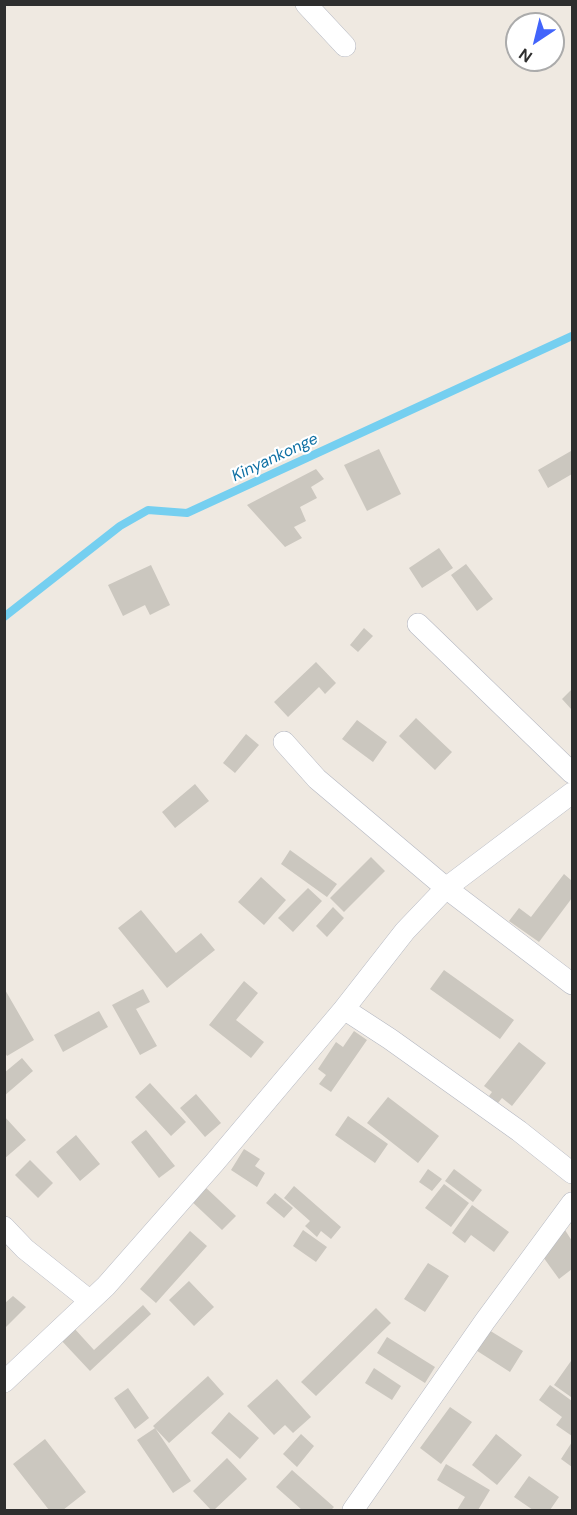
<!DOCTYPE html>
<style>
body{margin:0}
#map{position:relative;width:577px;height:1515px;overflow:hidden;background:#efe9e1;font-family:"DM Sans",sans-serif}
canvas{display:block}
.frame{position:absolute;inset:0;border:6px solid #2e2e2e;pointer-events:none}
.north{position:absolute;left:505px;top:12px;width:60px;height:60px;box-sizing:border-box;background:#fff;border:2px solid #ababab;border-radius:50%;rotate:215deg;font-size:16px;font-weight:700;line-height:24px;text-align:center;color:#2e2e2e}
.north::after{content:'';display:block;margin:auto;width:21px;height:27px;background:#4264fb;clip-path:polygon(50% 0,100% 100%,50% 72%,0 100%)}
</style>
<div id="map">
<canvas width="577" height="1515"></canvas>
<div class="frame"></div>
<div class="north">N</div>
</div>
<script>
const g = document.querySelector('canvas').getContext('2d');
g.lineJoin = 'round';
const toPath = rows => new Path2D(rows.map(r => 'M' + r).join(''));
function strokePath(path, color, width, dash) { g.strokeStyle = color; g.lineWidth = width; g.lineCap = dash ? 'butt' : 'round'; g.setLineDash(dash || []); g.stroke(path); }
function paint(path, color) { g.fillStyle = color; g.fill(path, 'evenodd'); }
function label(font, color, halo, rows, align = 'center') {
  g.font = font + ' "DM Sans",sans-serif'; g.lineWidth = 4.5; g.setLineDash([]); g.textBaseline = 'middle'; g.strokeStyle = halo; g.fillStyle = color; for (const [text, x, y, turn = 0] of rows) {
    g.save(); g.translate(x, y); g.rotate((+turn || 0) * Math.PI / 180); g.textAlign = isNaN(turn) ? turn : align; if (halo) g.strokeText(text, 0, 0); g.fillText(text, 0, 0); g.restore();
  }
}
strokePath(toPath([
 [4,617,120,526,148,510,187,513,572,336]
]), '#75cff0', 8);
paint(toPath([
 [379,449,401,494,367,511,344,465],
 [571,451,572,454,572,474,548,488,538,470],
 [316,469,324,479,311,487,317,498,300,507,306,521,294,527,302,538,285,547,247,505],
 [439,548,453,568,422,588,409,568],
 [466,564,493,599,477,611,451,575],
 [151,565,170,605,150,615,145,605,123,616,108,585],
 [364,628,373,636,358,652,350,645],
 [316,662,336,683,325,694,319,687,288,717,274,702],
 [572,689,572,710,562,699],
 [416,718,452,752,435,770,399,736],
 [357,720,387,742,373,762,342,739],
 [246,734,259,745,235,773,223,763],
 [195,784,209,801,175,828,162,812],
 [290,850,337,884,327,897,281,864],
 [371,857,385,871,344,912,330,898],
 [564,874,572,881,572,898,539,942,509,921,519,908,531,917],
 [261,877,286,900,264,925,238,902],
 [308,888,322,901,293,932,278,918],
 [333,907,344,918,327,937,316,926],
 [141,910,176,953,201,933,215,950,167,988,118,928],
 [444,970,514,1020,500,1039,430,989],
 [244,981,258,993,236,1020,264,1042,251,1058,209,1025],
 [4,988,34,1040,7,1056,4,1051],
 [143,989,150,1002,136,1009,157,1046,140,1055,112,1005],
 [99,1011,108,1027,63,1052,54,1035],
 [354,1031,367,1040,331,1092,319,1084,326,1075,318,1069,336,1042,343,1047],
 [519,1042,546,1063,512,1106,502,1098,498,1103,489,1096,492,1092,484,1086],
 [22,1058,33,1071,4,1096,4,1073],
 [150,1083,186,1122,171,1136,135,1097],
 [196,1094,221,1123,205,1137,180,1108],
 [388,1097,439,1136,418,1163,367,1123],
 [4,1116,26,1140,4,1159,6,1139],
 [348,1116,388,1144,375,1163,335,1135],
 [146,1130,175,1166,159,1178,131,1142],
 [76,1135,100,1164,80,1181,56,1152],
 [244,1149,260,1159,255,1166,265,1173,257,1187,231,1170],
 [30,1160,53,1183,38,1198,15,1175],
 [428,1169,442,1179,432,1191,419,1182],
 [454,1169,482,1190,473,1202,445,1181],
 [202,1184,236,1216,222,1230,188,1198],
 [444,1184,469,1203,451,1227,425,1208],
 [294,1186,341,1227,331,1239,321,1231,317,1237,305,1226,310,1221,284,1198],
 [275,1193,293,1208,284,1218,266,1203],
 [472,1205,509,1232,494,1252,471,1235,465,1243,452,1233],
 [303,1230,327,1247,316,1262,293,1246],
 [565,1230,572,1241,572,1258,571,1260,572,1262,572,1269,559,1279,538,1250],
 [190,1231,207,1246,156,1303,140,1289],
 [428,1263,449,1276,425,1312,404,1299],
 [189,1281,214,1307,194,1326,169,1300],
 [13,1296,26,1307,5,1328,5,1303],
 [143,1305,151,1314,90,1371,60,1339,73,1327,94,1350],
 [376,1308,391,1323,316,1396,301,1382],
 [484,1327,523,1351,510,1372,471,1347],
 [387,1337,435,1367,425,1383,377,1353],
 [571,1361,572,1362,572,1394,571,1397,554,1385],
 [374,1368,401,1386,392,1400,365,1383],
 [208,1376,224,1394,169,1443,153,1426],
 [277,1379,311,1417,293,1433,285,1425,274,1435,247,1406],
 [550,1385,572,1401,572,1436,556,1425,562,1417,539,1400],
 [128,1388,149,1418,135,1429,114,1398],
 [450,1407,472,1422,441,1464,420,1448],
 [229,1412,259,1438,240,1459,211,1433],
 [155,1428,191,1481,173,1493,137,1440],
 [301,1434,314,1446,297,1467,283,1454],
 [496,1434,522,1455,497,1485,472,1465],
 [45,1439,86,1492,63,1510,49,1510,13,1464],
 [572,1442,572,1467,561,1459],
 [227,1458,247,1479,214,1510,211,1510,193,1491],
 [446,1464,490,1490,478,1510,457,1510,465,1497,437,1480],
 [292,1470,334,1507,331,1510,302,1510,276,1487],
 [529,1476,559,1497,550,1510,533,1510,514,1497]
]), '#cbc7bf');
const street = toPath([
 [306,4,345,46],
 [418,624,572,773],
 [284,742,317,779,446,888,572,984],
 [344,1009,390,1039,519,1131,572,1173],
 [4,1227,25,1249,89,1300],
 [4,1382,106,1286,215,1162,344,1009,405,931,446,888,572,793],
 [353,1510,485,1321,572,1203]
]);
strokePath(street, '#b4b7c1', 22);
strokePath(street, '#fff', 21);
label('italic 16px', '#0d6fa3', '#fff', [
 ["Kinyankonge",275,458,-25]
]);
</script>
